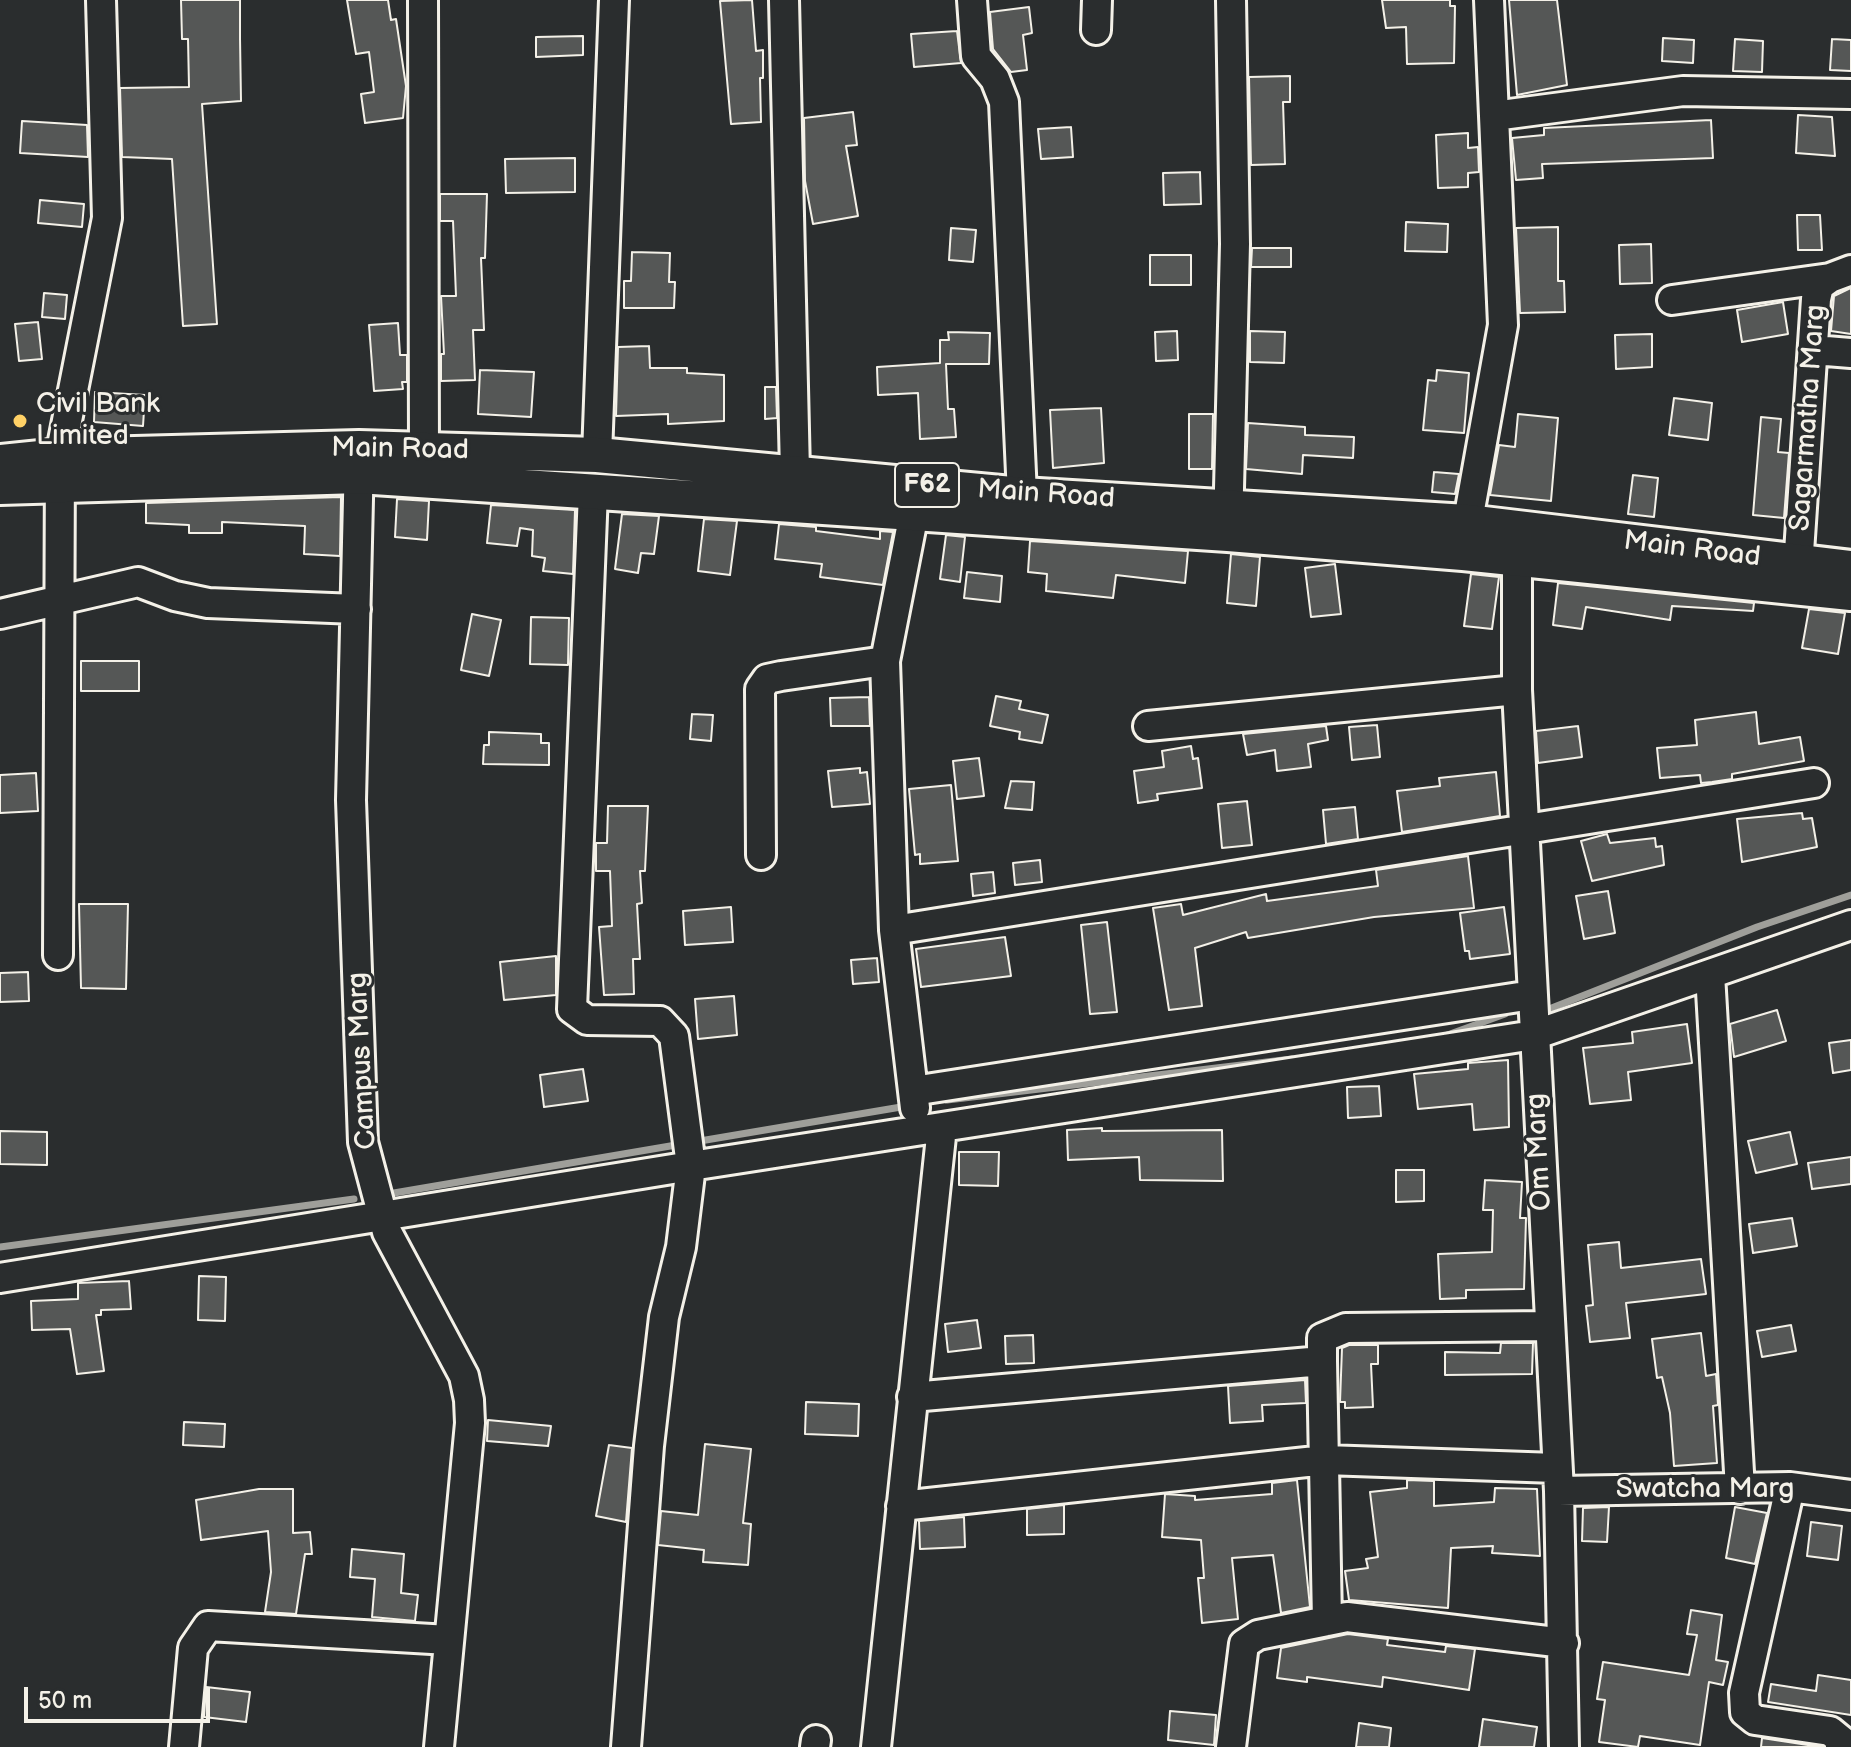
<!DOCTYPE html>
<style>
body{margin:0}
#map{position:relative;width:1851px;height:1747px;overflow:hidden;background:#2a2d2e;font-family:"Balsamiq Sans",sans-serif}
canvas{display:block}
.scale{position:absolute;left:24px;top:1687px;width:186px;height:36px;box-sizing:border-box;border:4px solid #f4f1e8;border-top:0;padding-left:10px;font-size:24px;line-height:28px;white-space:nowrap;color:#f4f1e8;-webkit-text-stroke:6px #2a2d2e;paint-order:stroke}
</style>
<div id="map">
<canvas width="1851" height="1747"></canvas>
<div class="scale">50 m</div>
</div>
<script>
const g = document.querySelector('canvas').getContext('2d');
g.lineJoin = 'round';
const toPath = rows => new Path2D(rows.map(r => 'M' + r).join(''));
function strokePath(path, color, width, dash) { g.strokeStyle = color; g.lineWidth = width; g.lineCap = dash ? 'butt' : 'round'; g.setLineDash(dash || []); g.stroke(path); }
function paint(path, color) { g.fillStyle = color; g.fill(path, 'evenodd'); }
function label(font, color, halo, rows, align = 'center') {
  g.font = font + ' "Balsamiq Sans",sans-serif'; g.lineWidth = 6; g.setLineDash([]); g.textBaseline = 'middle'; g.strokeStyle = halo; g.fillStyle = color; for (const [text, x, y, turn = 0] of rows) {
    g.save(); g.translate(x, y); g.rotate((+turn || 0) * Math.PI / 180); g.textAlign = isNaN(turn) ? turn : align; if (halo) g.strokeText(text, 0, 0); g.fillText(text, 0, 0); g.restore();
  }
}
strokePath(toPath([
 [1544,1011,1757,927,1851,895],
 [1442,1037,1505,1014],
 [947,1100,1292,1059],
 [694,1142,907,1106],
 [388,1194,682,1144],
 [0,1247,354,1199]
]), '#9f9f9a', 7);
const building = toPath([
 [181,0,240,0,240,38,241,101,202,104,217,324,183,326,172,159,122,157,120,88,189,87,188,39,182,39,181,0],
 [347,0,388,0,391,20,396,19,406,86,403,118,365,123,361,94,374,92,369,52,356,54,347,0],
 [752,0,756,51,763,50,763,78,760,78,761,122,731,124,720,1,752,0],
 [1382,0,1450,0,1450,6,1455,6,1454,63,1407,64,1406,27,1386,28,1382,0],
 [1509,0,1557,0,1567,85,1517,95,1509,0],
 [1029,7,1032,33,1023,35,1027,70,1011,72,993,49,990,12,1029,7],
 [957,31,961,63,914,67,911,34,957,31],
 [583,36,583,55,536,57,536,37,583,36],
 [1663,38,1694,40,1693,63,1662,61,1663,38],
 [1735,39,1763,41,1762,72,1733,71,1735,39],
 [1832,39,1851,40,1851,71,1830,70,1832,39],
 [1290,76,1290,102,1283,102,1285,164,1251,165,1249,77,1290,76],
 [853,112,857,145,846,146,858,216,813,224,805,181,804,118,853,112],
 [1798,115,1832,117,1835,156,1796,153,1798,115],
 [1711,120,1713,158,1542,164,1543,178,1516,180,1512,138,1544,135,1544,128,1711,120],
 [22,121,87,125,88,157,20,153,22,121],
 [1071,127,1073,157,1041,159,1038,129,1071,127],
 [1468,133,1468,148,1478,147,1479,172,1468,173,1468,187,1438,188,1436,135,1468,133],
 [575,158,575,192,506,193,505,159,575,158],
 [1200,172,1201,204,1164,205,1163,173,1200,172],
 [440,194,487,194,485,258,481,258,484,330,473,330,475,380,441,381,441,354,444,354,441,296,456,296,453,221,440,221,440,194],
 [40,200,84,204,82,227,38,223,40,200],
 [1797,215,1820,215,1822,250,1798,250,1797,215],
 [1406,222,1448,224,1447,252,1405,251,1406,222],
 [1558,227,1558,281,1564,281,1565,312,1520,313,1516,228,1558,227],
 [951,228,976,230,973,262,949,260,951,228],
 [1651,244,1652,283,1620,284,1619,245,1651,244],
 [1252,248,1291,248,1291,267,1251,267,1252,248],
 [632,252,670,253,669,282,675,282,674,308,624,308,624,281,631,281,632,252],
 [1150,255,1191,255,1191,285,1150,285,1150,255],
 [1851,288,1851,334,1831,331,1834,296,1851,288],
 [44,293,67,295,65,319,42,317,44,293],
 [1783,302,1788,334,1742,342,1737,310,1783,302],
 [38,322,42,359,19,361,15,324,38,322],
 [398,323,400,355,407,355,407,382,402,382,403,389,374,391,369,325,398,323],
 [1177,331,1178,360,1156,361,1155,332,1177,331],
 [1250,331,1285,332,1284,363,1250,362,1250,331],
 [948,332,990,333,989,364,946,364,948,409,954,409,956,437,920,439,918,393,878,395,877,367,940,363,940,340,949,340,948,332],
 [1652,334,1652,367,1616,369,1615,335,1652,334],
 [649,346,650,368,687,368,687,373,724,375,724,421,668,424,668,414,616,416,618,347,649,346],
 [480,370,534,372,531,417,478,414,480,370],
 [1437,370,1469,373,1464,433,1423,430,1428,380,1436,381,1437,370],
 [765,387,776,387,777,418,765,419,765,387],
 [95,392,145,395,143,426,94,422,95,392],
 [1674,398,1712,403,1708,440,1669,435,1674,398],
 [1101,408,1104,463,1053,468,1050,410,1101,408],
 [1189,414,1213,414,1212,469,1189,469,1189,414],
 [1518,414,1558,418,1551,501,1490,495,1499,445,1515,447,1518,414],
 [1761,417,1781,419,1778,452,1789,453,1784,518,1753,515,1761,417],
 [1248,423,1305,427,1305,435,1354,437,1353,458,1303,455,1302,474,1246,469,1248,423],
 [1434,472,1459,474,1455,494,1432,492,1434,472],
 [1633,475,1658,478,1654,517,1628,514,1633,475],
 [341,497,340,556,304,554,305,526,222,522,222,533,189,533,189,525,146,523,146,503,341,497],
 [397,499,429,501,427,540,395,537,397,499],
 [491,505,575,510,573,574,543,571,545,558,532,556,533,530,520,528,517,546,487,543,491,505],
 [622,514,659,516,654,554,641,553,638,573,615,569,622,514],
 [704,519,737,521,730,575,698,571,704,519],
 [779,524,816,527,816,531,880,539,880,531,893,532,883,585,820,577,822,564,775,559,779,524],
 [946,535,965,537,960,582,940,579,946,535],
 [1030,541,1188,551,1185,583,1116,575,1113,598,1046,591,1047,574,1028,572,1030,541],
 [1231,554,1260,557,1256,606,1227,603,1231,554],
 [1335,564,1341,614,1311,617,1305,568,1335,564],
 [967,572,1002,576,1000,602,964,598,967,572],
 [1471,574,1499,577,1492,629,1464,626,1471,574],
 [1558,583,1754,603,1753,611,1672,606,1670,620,1586,607,1582,629,1553,625,1558,583],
 [1809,609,1845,613,1838,654,1802,648,1809,609],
 [472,614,501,620,489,676,461,670,472,614],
 [531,617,569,618,568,665,530,664,531,617],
 [81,661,139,661,139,691,81,691,81,661],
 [996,696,1021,701,1019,709,1048,715,1042,743,1019,739,1020,732,990,726,996,696],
 [869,697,870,726,831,726,830,698,869,697],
 [1756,712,1759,744,1800,737,1804,761,1732,774,1732,779,1712,782,1701,783,1700,775,1660,778,1657,748,1697,745,1695,720,1756,712],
 [692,714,713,715,711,741,690,739,692,714],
 [1377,725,1380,757,1352,760,1349,727,1377,725],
 [1326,726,1328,740,1308,744,1311,767,1277,771,1275,750,1247,755,1243,734,1326,726],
 [1578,726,1582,757,1538,763,1536,731,1578,726],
 [489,732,541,734,541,743,549,743,549,765,483,764,484,745,489,745,489,732],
 [1191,746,1193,759,1198,758,1202,788,1157,794,1158,800,1138,803,1134,771,1164,767,1162,751,1191,746],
 [979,758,984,796,957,799,953,761,979,758],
 [860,768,860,773,867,772,870,804,832,807,828,771,860,768],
 [1496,772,1500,816,1402,832,1397,791,1440,786,1439,778,1496,772],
 [36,773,38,811,0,813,0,775,36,773],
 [1011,781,1034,782,1032,810,1005,808,1011,781],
 [951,785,958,861,920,864,920,854,915,855,909,789,951,785],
 [1247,801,1252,845,1222,848,1218,804,1247,801],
 [608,806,648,806,645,871,640,871,642,903,637,904,640,959,633,959,634,994,604,995,599,927,612,926,610,871,596,871,596,843,607,843,608,806],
 [1355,807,1358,839,1326,844,1323,810,1355,807],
 [1802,813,1803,819,1812,818,1817,847,1742,862,1737,819,1802,813],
 [1607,834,1610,843,1655,838,1656,847,1662,846,1664,865,1592,881,1581,841,1607,834],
 [1468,856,1474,908,1374,917,1248,938,1246,932,1195,948,1202,1006,1169,1010,1153,908,1181,904,1183,915,1266,894,1267,901,1378,886,1376,870,1468,856],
 [1040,860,1042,882,1015,885,1013,863,1040,860],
 [993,872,995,893,973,896,971,874,993,872],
 [1608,891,1615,933,1584,939,1576,896,1608,891],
 [79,904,128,904,126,989,81,988,79,904],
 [731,907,733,942,685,945,683,911,731,907],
 [1504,907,1510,954,1470,959,1469,951,1465,951,1460,913,1504,907],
 [1107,922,1117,1012,1090,1014,1081,925,1107,922],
 [1005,937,1011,976,921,987,916,949,1005,937],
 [556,956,556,995,504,1000,500,962,556,956],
 [877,958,879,982,853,984,851,960,877,958],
 [28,972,29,1001,0,1002,0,973,28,972],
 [734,996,737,1035,698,1039,695,999,734,996],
 [1777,1010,1786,1041,1734,1057,1730,1024,1777,1010],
 [1687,1024,1692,1063,1628,1072,1631,1100,1590,1104,1583,1048,1633,1043,1632,1032,1687,1024],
 [1851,1040,1851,1070,1833,1073,1829,1043,1851,1040],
 [1508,1060,1509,1127,1474,1130,1472,1104,1418,1109,1414,1074,1468,1069,1468,1063,1508,1060],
 [583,1069,588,1101,544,1107,540,1075,583,1069],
 [1379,1086,1381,1116,1348,1118,1347,1087,1379,1086],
 [1102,1128,1102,1131,1222,1130,1223,1181,1140,1180,1139,1157,1068,1160,1067,1130,1102,1128],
 [0,1131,47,1132,47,1165,0,1164,0,1131],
 [1790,1132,1797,1164,1756,1173,1748,1141,1790,1132],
 [959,1152,999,1152,998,1186,959,1185,959,1152],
 [1851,1157,1851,1184,1812,1189,1808,1163,1851,1157],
 [1396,1170,1424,1170,1424,1201,1396,1202,1396,1170],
 [1485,1180,1522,1182,1520,1218,1526,1218,1524,1289,1466,1290,1466,1298,1440,1299,1438,1254,1492,1252,1493,1210,1483,1210,1485,1180],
 [1792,1218,1797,1246,1753,1253,1749,1224,1792,1218],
 [1619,1242,1621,1268,1701,1259,1706,1294,1626,1303,1630,1338,1590,1342,1586,1306,1593,1305,1588,1245,1619,1242],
 [199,1276,226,1277,225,1321,198,1320,199,1276],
 [129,1281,131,1309,101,1310,101,1315,96,1315,104,1371,77,1374,70,1329,32,1330,31,1301,78,1299,78,1283,129,1281],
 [977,1320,981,1348,948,1352,945,1324,977,1320],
 [1791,1325,1796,1351,1762,1357,1757,1331,1791,1325],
 [1701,1333,1706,1376,1716,1374,1718,1405,1713,1406,1717,1463,1674,1466,1670,1413,1662,1377,1657,1378,1652,1339,1701,1333],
 [1033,1335,1034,1363,1006,1364,1005,1336,1033,1335],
 [1501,1343,1533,1343,1532,1374,1445,1375,1445,1352,1500,1353,1501,1343],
 [1349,1345,1378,1345,1378,1364,1371,1364,1373,1407,1345,1408,1345,1402,1340,1402,1342,1348,1349,1345],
 [1305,1380,1306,1403,1262,1405,1263,1421,1230,1423,1228,1386,1305,1380],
 [806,1402,859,1404,858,1436,805,1434,806,1402],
 [488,1420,551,1426,548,1446,487,1441,488,1420],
 [184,1422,225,1424,224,1447,183,1445,184,1422],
 [705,1444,751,1449,743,1523,751,1524,748,1565,703,1562,704,1550,658,1545,661,1511,698,1515,705,1444],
 [609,1445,632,1448,626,1522,596,1516,609,1445],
 [1297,1480,1310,1607,1281,1613,1273,1555,1232,1558,1238,1619,1202,1623,1198,1578,1204,1578,1201,1540,1162,1537,1165,1494,1195,1496,1195,1500,1272,1494,1272,1483,1297,1480],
 [1407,1480,1434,1481,1434,1506,1494,1502,1495,1488,1537,1489,1540,1556,1492,1553,1493,1546,1451,1548,1448,1608,1349,1600,1345,1571,1368,1568,1366,1559,1378,1557,1370,1492,1407,1488,1407,1480],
 [259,1489,293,1489,293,1533,310,1532,312,1554,305,1554,296,1614,265,1612,271,1572,268,1531,201,1540,196,1500,259,1489],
 [1064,1505,1064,1534,1027,1535,1027,1509,1064,1505],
 [1609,1507,1607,1542,1582,1541,1583,1508,1609,1507],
 [1735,1507,1767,1513,1755,1564,1726,1558,1735,1507],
 [964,1517,965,1547,920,1549,919,1521,964,1517],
 [1811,1522,1842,1526,1838,1560,1807,1556,1811,1522],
 [352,1549,404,1554,401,1593,418,1595,415,1621,372,1617,375,1579,350,1577,352,1549],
 [1691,1610,1722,1615,1716,1660,1728,1662,1723,1685,1709,1682,1700,1745,1640,1736,1638,1747,1599,1742,1605,1700,1597,1699,1603,1662,1689,1675,1697,1635,1687,1634,1691,1610],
 [1348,1634,1388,1639,1387,1645,1445,1652,1446,1646,1475,1649,1469,1690,1383,1677,1382,1687,1307,1677,1307,1682,1277,1678,1281,1648,1348,1634],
 [1818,1675,1851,1680,1851,1715,1768,1702,1771,1684,1816,1691,1818,1675],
 [206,1687,250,1692,246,1722,204,1717,206,1687],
 [1170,1711,1216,1715,1214,1745,1168,1740,1170,1711],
 [1483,1719,1537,1727,1534,1747,1479,1747,1483,1719],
 [1359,1723,1391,1728,1389,1747,1356,1747,1359,1723],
 [1762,1738,1821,1747,1761,1747,1762,1738]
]);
paint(building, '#555756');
strokePath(building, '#f4f1e8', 2);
const minor = toPath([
 [423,0,424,449],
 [784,0,795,472],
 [972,0,976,56,995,79,1004,102,1022,495],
 [1096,30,1097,0],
 [1494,116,1683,91,1851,94],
 [1672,300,1830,278],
 [1814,350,1851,353],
 [597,455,614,0],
 [359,456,351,800,363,1142,387,1232,464,1376,469,1400,470,1423,439,1747],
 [593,492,572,1009,587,1020,660,1021,674,1036,691,1166,681,1247,664,1317,649,1446,626,1747],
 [914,513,885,661,894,930,1814,783],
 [1228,529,1235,244,1231,0],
 [1464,543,1503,325,1489,0],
 [1517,558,1517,690,1559,1491,1564,1747],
 [1797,582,1816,299,1819,286,1830,278,1851,270],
 [0,614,138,582,175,596,208,603,356,609],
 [1148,726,1517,690],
 [761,855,760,689,767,679,781,676,885,661],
 [894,930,915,1108],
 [58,955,60,456,107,218,101,0],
 [1710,974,1740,1489],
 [913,1091,1532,995],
 [0,1278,691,1166,1534,1035,1851,925],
 [1322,1361,1322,1338,1346,1328,1549,1326],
 [912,1397,1322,1361,1327,1621],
 [1790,1487,1744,1693,1745,1712,1755,1720,1830,1731,1841,1740,1840,1747],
 [1559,1491,1790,1487,1851,1495],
 [901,1506,1325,1460,1556,1468],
 [184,1747,193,1648,208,1626,449,1640],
 [815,1747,816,1740],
 [876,1747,942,1127],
 [1231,1747,1244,1644,1258,1635,1347,1617,1564,1643]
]);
const major = toPath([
 [0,462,60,456,359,448,597,455,1022,495,1467,522,1851,568],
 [0,487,359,476,1228,534,1463,553,1851,593]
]);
strokePath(minor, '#f4f1e8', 34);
strokePath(major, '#f4f1e8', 40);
strokePath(minor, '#2a2d2e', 28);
strokePath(major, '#2a2d2e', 34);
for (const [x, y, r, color] of [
 [20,421,8,"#ffd166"]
]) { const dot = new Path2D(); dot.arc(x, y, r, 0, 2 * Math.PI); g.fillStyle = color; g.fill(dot); strokePath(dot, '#2a2d2e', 3); }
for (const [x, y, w] of [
 [927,485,64]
]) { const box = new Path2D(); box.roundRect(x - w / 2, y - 22, w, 44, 6); g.fillStyle = '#2a2d2e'; g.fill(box); strokePath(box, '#f4f1e8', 2); }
label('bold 26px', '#f4f1e8', null, [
 ["F62",927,485]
]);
label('28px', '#f4f1e8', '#2a2d2e', [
 ["Civil Bank",36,405],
 ["Limited",36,437]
], 'left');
label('28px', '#f4f1e8', '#2a2d2e', [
 ["Sagarmatha Marg",1809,418,-86],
 ["Main Road",400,450,1],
 ["Main Road",1046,495,4],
 ["Main Road",1692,550,7],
 ["Campus Marg",363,1061,-93],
 ["Om Marg",1540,1152,-93],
 ["Swatcha Marg",1705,1490]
]);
</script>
